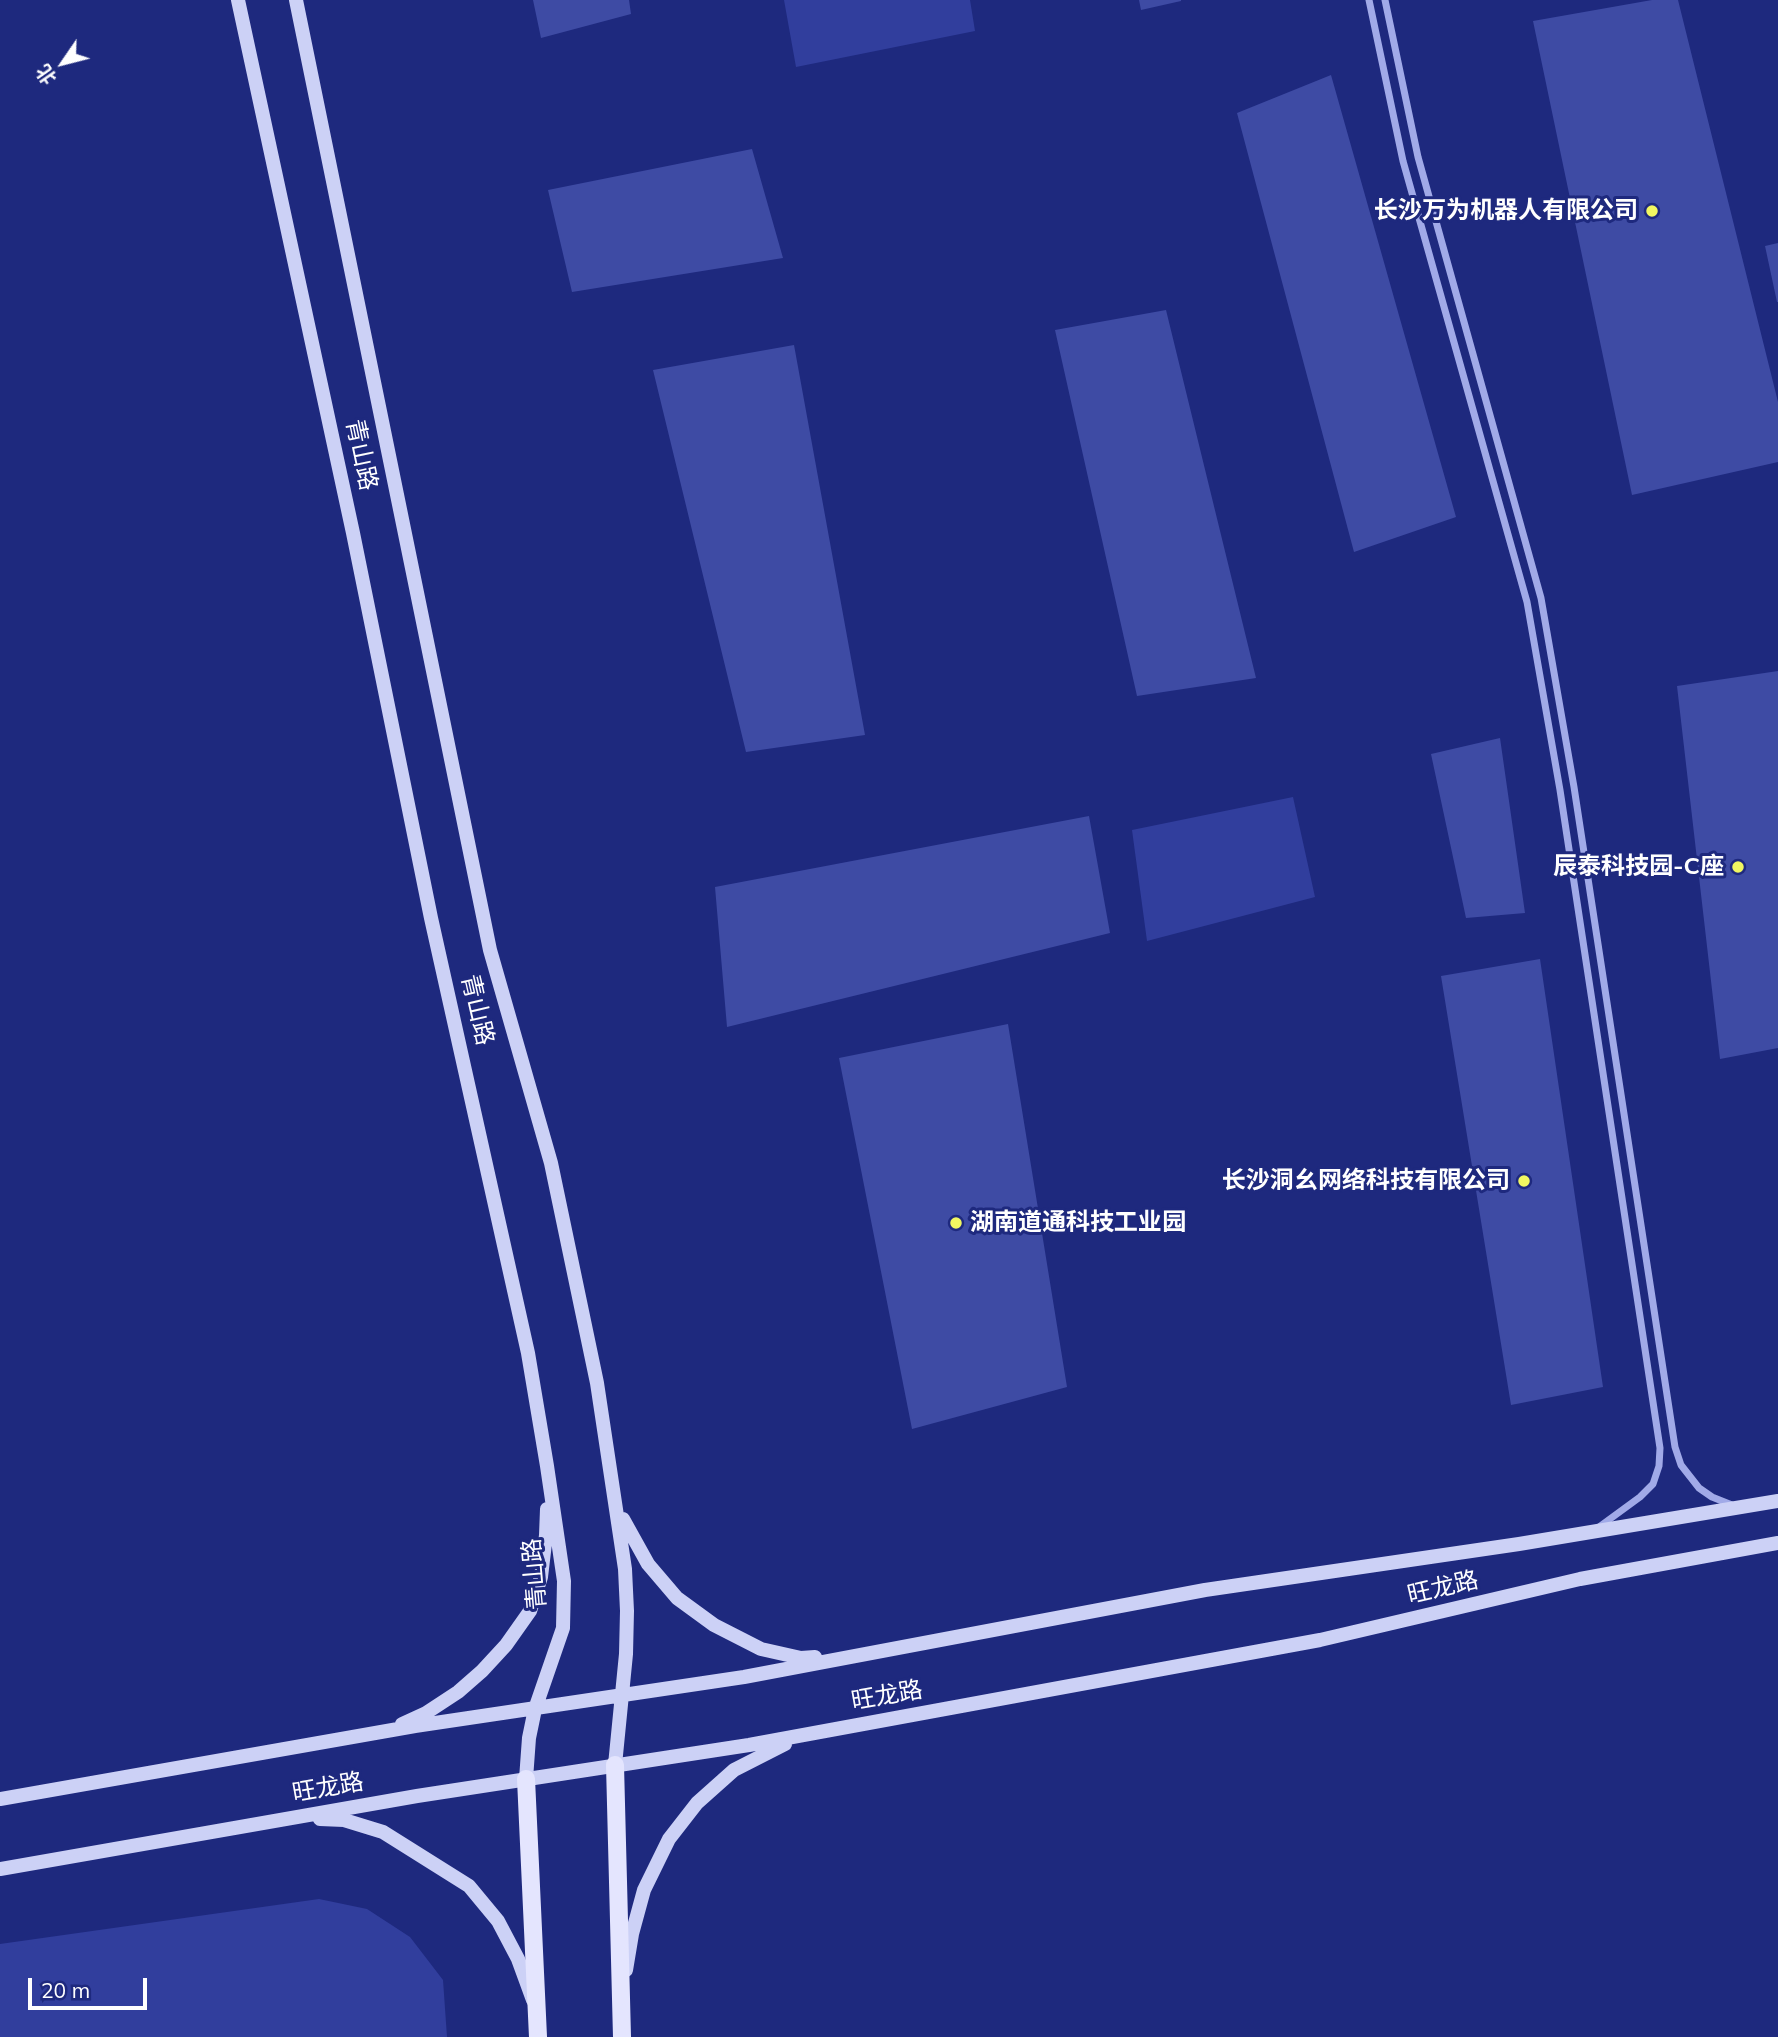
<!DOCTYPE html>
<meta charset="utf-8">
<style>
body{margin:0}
#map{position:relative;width:1778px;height:2037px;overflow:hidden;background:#1e297e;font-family:Mulish,"Noto Sans SC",sans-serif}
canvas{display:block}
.north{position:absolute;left:28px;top:28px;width:70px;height:70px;-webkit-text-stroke:5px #1e297e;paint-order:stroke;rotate:235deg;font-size:19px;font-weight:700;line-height:28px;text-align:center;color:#fff}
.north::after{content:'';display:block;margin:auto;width:24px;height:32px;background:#fff;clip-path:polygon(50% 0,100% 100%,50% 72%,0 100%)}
.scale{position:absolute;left:28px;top:1978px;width:119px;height:32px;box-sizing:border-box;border:4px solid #fff;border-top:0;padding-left:9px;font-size:21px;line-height:24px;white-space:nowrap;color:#fff;-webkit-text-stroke:5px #1e297e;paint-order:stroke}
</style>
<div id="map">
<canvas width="1778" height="2037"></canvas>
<div class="north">北</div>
<div class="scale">20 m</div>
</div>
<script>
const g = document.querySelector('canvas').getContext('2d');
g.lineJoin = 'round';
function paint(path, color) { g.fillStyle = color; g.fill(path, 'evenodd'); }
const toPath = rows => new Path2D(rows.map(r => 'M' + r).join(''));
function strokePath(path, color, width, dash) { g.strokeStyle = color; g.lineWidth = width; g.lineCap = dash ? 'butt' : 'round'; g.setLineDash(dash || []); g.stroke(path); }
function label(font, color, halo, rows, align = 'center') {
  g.font = font + ' Mulish,"Noto Sans SC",sans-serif'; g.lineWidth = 6; g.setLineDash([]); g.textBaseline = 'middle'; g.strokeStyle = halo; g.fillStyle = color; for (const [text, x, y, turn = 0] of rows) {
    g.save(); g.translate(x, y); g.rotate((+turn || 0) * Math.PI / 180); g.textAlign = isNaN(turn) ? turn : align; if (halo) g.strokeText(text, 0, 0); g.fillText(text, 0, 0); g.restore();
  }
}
paint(toPath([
 [784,0,970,0,975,31,796,67],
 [1293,797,1315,897,1147,941,1132,830],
 [319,1899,367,1909,410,1937,443,1980,447,2037,0,2037,0,1944]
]), '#313e9d');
paint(toPath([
 [533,0,629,0,631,14,541,38],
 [1139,0,1181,0,1181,1,1141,10],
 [1652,0,1678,0,1778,402,1778,462,1632,495,1533,21],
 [1331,75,1456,517,1354,552,1237,113],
 [752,149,783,258,572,292,548,190],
 [1778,243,1778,302,1777,302,1765,246],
 [1166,310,1256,678,1137,696,1055,330],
 [794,345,865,735,746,752,653,370],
 [1778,671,1778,1048,1720,1059,1677,686],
 [1500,738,1525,913,1466,918,1431,754],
 [1089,816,1110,933,727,1027,715,887],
 [1540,959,1603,1387,1511,1405,1441,976],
 [1008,1024,1067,1387,912,1429,839,1058]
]), '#3e4ba4');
strokePath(toPath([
 [1369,0,1403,161,1527,602,1560,790,1660,1448,1659,1466,1653,1484,1640,1497,1599,1527],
 [1385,0,1418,157,1541,598,1574,787,1675,1447,1681,1465,1699,1488,1712,1497,1732,1505]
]), '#a1aae8', 7);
strokePath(toPath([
 [238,0,353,533,431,918,528,1353,547,1466,564,1581,563,1628,535,1709,529,1738,526,1779],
 [296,0,490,950,551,1163,597,1383,625,1569,627,1611,626,1654,615,1765],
 [623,1519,648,1564,677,1598,714,1625,761,1649,801,1658,815,1657],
 [402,1724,426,1713,458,1692,482,1671,506,1645,530,1611,541,1577,546,1535,547,1509],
 [0,1799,415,1726,744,1677,1205,1590,1519,1544,1778,1501],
 [320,1819,344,1820,383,1832,469,1886,498,1921,518,1959,533,2000],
 [0,1869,417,1796,749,1745,1320,1640,1580,1579,1778,1543],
 [626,1970,632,1934,644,1890,669,1839,697,1803,734,1770,785,1744]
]), '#ccd1f6', 14);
strokePath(toPath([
 [615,1765,622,2037],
 [526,1779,538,2037]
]), '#e4e5fe', 18);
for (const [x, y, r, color] of [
 [1652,211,7,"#f1f761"],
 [1738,867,7,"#f1f761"],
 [1524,1181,7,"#f1f761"],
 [956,1223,7,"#f1f761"]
]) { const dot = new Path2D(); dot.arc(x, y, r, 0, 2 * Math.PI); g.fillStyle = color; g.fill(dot); strokePath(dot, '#1e297e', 2.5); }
label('bold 24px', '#fff', '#1e297e', [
 ["长沙万为机器人有限公司",1638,211],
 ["辰泰科技园-C座",1724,867],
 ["长沙洞幺网络科技有限公司",1510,1181],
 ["湖南道通科技工业园",970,1223,"left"]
], 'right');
label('24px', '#fff', '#1e297e', [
 ["青山路",361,455,78],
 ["青山路",477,1010,77],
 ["青山路",535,1574,-95],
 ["旺龙路",1443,1588,-13],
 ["旺龙路",887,1696,-10],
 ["旺龙路",328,1788,-10]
]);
</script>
